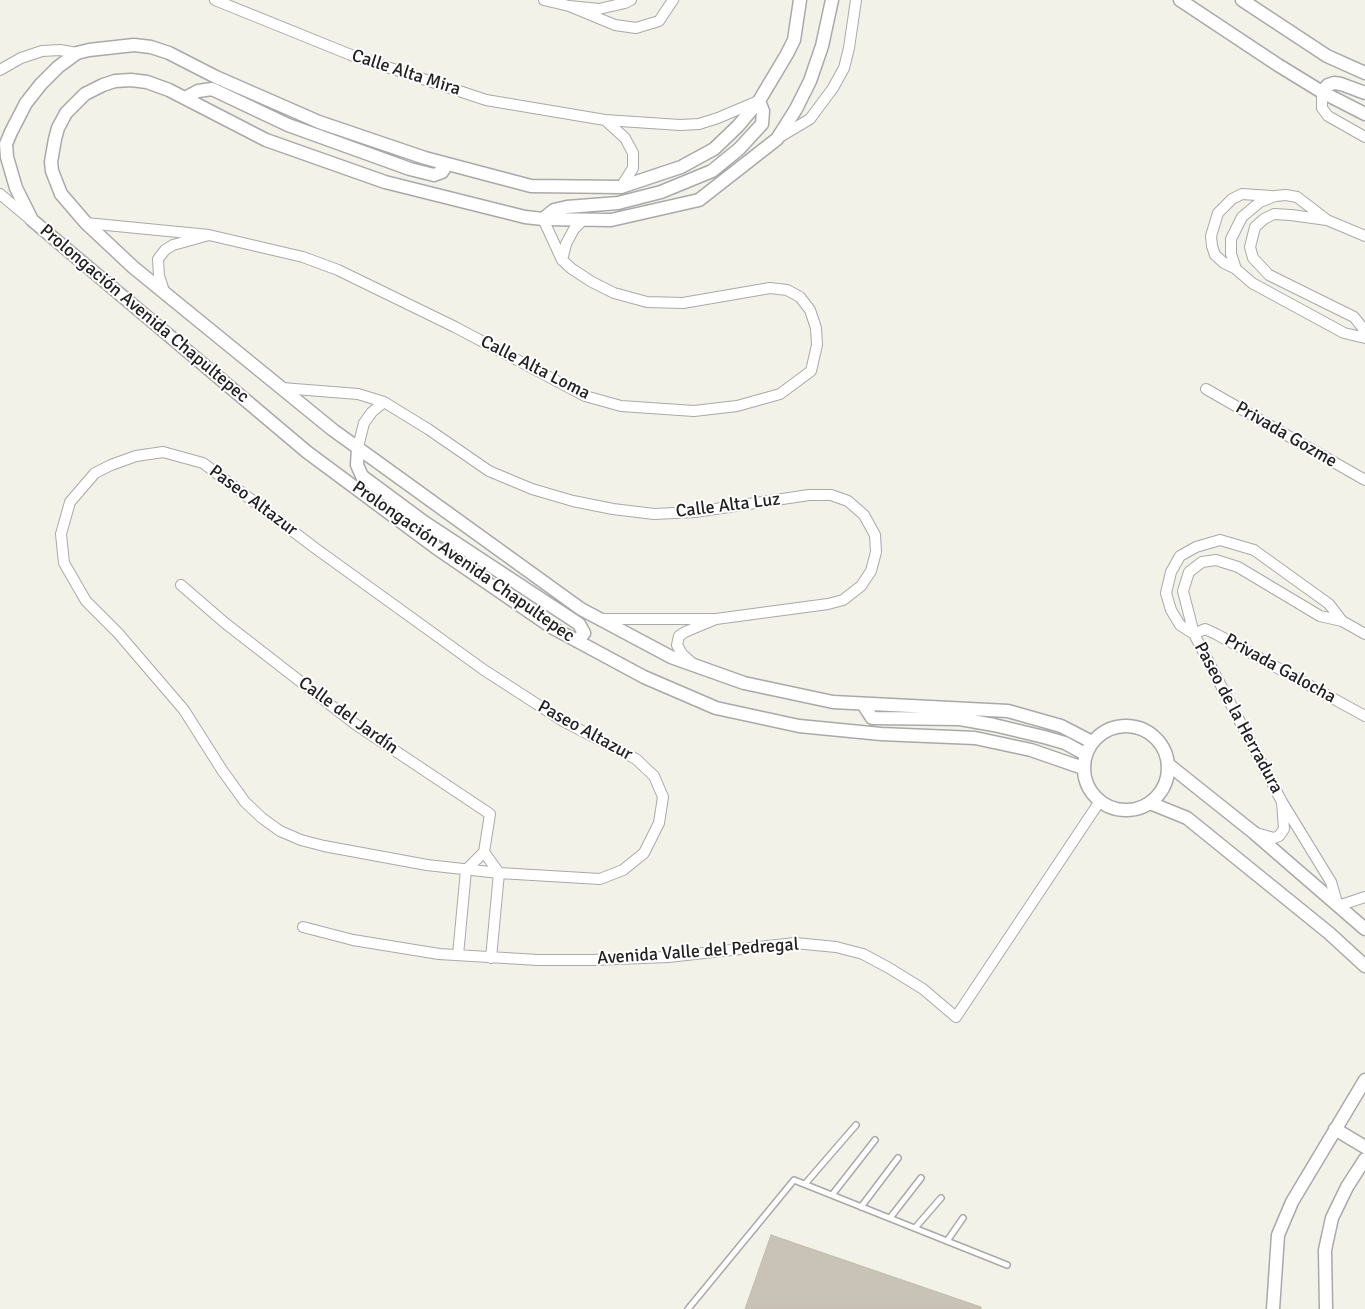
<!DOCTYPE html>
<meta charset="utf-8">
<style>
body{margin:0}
canvas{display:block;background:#f2f2e8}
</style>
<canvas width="1365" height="1309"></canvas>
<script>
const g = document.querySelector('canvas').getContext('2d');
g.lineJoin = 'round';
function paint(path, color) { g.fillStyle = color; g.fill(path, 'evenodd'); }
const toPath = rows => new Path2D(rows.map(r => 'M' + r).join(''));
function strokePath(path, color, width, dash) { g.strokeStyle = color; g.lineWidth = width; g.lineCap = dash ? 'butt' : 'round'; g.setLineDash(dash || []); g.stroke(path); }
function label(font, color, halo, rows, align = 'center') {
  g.font = font + ' Signika,sans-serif'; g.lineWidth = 4; g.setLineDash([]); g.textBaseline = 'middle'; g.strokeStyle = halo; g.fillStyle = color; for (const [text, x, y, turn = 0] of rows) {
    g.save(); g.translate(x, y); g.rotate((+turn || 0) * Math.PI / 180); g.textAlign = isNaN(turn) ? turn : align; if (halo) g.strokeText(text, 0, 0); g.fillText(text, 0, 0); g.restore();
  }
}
const building = toPath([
 [771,1235,981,1307,981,1309,745,1309,771,1235]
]);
paint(building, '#c8c2b7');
strokePath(building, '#c5bda9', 1);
const service = toPath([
 [805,1184,856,1125],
 [832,1195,875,1140],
 [861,1207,898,1158],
 [890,1218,921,1178],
 [915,1228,941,1198],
 [947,1241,963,1218],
 [688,1309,794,1180,1007,1265]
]);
const minor = toPath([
 [215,0,351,55,486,100,605,120,680,125,699,124,718,118,758,101],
 [544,0,569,6,599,9,625,3,631,0],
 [569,6,615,25,636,28,659,21,673,0],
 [0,70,21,58,42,51,60,50,77,53],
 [1322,92,1322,108,1328,116,1365,137],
 [605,120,625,138,633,153,633,168,621,187],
 [778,138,810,119,833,88,844,68,849,48,856,0],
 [0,194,31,220],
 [543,219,562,260,566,244,574,229,583,220],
 [1327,220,1297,197,1286,195,1275,196,1260,202,1242,217,1231,239,1231,254,1236,269,1252,283,1344,333,1365,338],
 [86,223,209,235,173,245,165,250,158,259,159,276,165,294],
 [209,235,303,257,338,270,455,327,585,396,621,406,694,411,737,406,780,394,811,371,817,345,816,328,810,310,800,297,787,290,770,288,683,303,647,302,614,293,592,282,572,269,562,260],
 [1365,236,1327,220,1291,215,1274,214,1264,219,1255,227,1250,247,1253,258,1269,275,1354,317,1365,331],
 [1236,269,1224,263,1215,255,1212,246,1211,236,1218,213,1232,199,1242,194,1271,196],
 [282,388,358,394,384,402,372,412,364,423,358,447],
 [1206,389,1365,480],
 [384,402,428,429,489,471,532,489,573,501,613,509,654,514,695,512,809,495,831,495,848,501,864,515,875,535,876,552,871,571,861,586,843,600,828,604,716,619],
 [163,452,203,463,315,548,484,670,563,721,636,759,654,776,663,797,659,823,644,853,623,870,600,879,499,873,427,865,324,846,301,840,280,831,262,818,245,802,222,770,184,710,118,633,86,601,64,563,61,534,70,502,95,473,111,465,136,456,163,452],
 [181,585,225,623,355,724,490,814,484,852],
 [601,619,716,619,685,632,679,636,677,645,682,654,692,663],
 [1194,634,1180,625,1171,610,1166,593,1171,572,1180,556,1196,547,1220,540,1254,550,1329,604,1342,621],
 [1194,634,1205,629,1216,634,1365,716],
 [1282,802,1194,634,1183,591,1189,572,1202,562,1216,560,1238,567,1320,616,1342,621,1365,634],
 [1256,833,1274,838,1279,836,1284,829,1282,802,1331,882,1338,906,1365,897],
 [303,927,353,940,439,954,538,960,592,960,668,957,795,943,836,947,863,954,889,968,923,989,956,1017,1100,801],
 [458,955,466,870,484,852,499,873,491,958]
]);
const tertiary = toPath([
 [800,0,794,40,787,54,759,101,738,126,714,149,681,167,621,187,531,186,425,158,319,122,216,77,169,53,151,47,134,45,89,50,77,53,58,67,41,84,26,103,11,132,6,144,7,157,16,188,32,220,307,452,435,547,553,628,644,677,716,708,799,726,881,734,975,738,1031,750,1083,768],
 [832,0,822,46,810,81,796,109,777,139,699,200,611,220,543,219,525,217,385,182,266,140,169,90,147,82,131,80,115,81,103,85,85,94,66,113,58,128,55,139,51,162,52,171,61,194,86,223,133,267,166,294,333,430,581,609,671,657,744,683,833,702,1008,711,1061,726,1092,742],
 [1180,0,1278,65,1322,92,1365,114],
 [1242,0,1327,56,1365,73],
 [1322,92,1328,85,1334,83,1341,84,1365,93],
 [185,98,198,91,212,89,288,125,410,169,434,175,442,172,444,169,439,162],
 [543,219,554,210,567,207,618,203,661,192,712,171,739,149,762,124,763,111,759,101],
 [358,447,357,465,362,476,424,522,579,624,584,633,577,641],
 [863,704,872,718,960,719,994,725,1044,737,1065,743,1085,754],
 '1084 768a42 42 0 1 1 84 0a42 42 0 1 1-84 0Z',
 [1169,765,1253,832,1365,929],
 [1150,803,1187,818,1329,933,1365,966],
 [1335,1129,1365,1147],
 [1273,1309,1278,1235,1292,1202,1365,1080],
 [1326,1309,1325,1250,1332,1218,1347,1187,1365,1159]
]);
strokePath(service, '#a9a9a9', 8);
strokePath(minor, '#a9a9a9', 12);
strokePath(tertiary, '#a9a9a9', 15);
strokePath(service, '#fff', 5);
strokePath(minor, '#fff', 10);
strokePath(tertiary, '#fff', 12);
label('18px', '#222', '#fff', [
 ["Calle Alta Mira",406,73,18],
 ["Prolongación Avenida Chapultepec",144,314,40],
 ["Calle Alta Loma",535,368,27],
 ["Privada Gozme",1286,435,30],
 ["Paseo Altazur",253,501,37],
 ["Calle Alta Luz",728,506,-7],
 ["Prolongación Avenida Chapultepec",463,562,35],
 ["Privada Galocha",1280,669,29],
 ["Calle del Jardín",348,716,36],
 ["Paseo de la Herradura",1238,718,62],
 ["Paseo Altazur",585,731,29],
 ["Avenida Valle del Pedregal",698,952,-4]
]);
</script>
